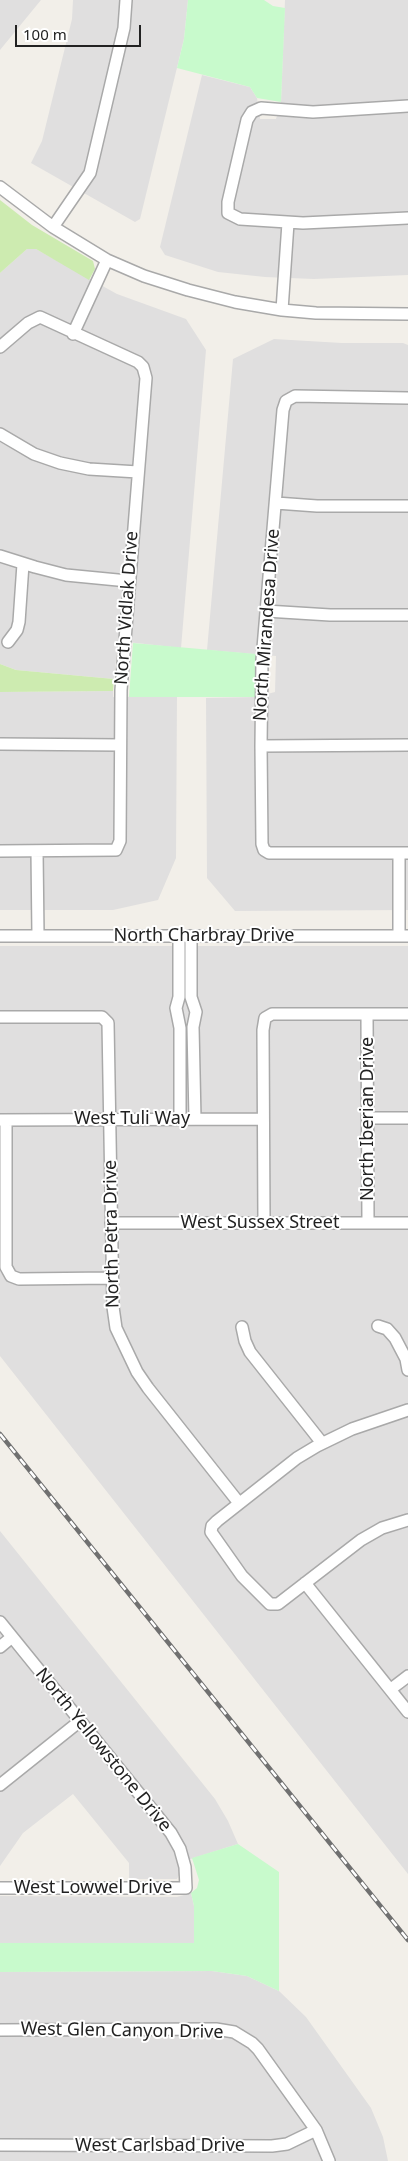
<!DOCTYPE html>
<style>
body{margin:0}
#map{position:relative;width:408px;height:2161px;overflow:hidden;background:#f2efe9;font-family:"Noto Sans",sans-serif}
canvas{display:block}
.scale{position:absolute;left:15px;top:25px;width:126px;height:22px;box-sizing:border-box;border:2px solid #222;border-top:0;padding-left:6px;font-size:15px;line-height:18px;white-space:nowrap;color:#222;-webkit-text-stroke:4px #fff;paint-order:stroke}
</style>
<div id="map">
<canvas width="408" height="2161"></canvas>
<div class="scale">100 m</div>
</div>
<script>
const g = document.querySelector('canvas').getContext('2d');
g.lineJoin = 'round';
function paint(path, color) { g.fillStyle = color; g.fill(path, 'evenodd'); }
const toPath = rows => new Path2D(rows.map(r => 'M' + r).join(''));
function strokePath(path, color, width, dash) { g.strokeStyle = color; g.lineWidth = width; g.lineCap = dash ? 'butt' : 'round'; g.setLineDash(dash || []); g.stroke(path); }
function label(font, color, halo, rows, align = 'center') {
  g.font = font + ' "Noto Sans",sans-serif'; g.lineWidth = 4; g.setLineDash([]); g.textBaseline = 'middle'; g.strokeStyle = halo; g.fillStyle = color; for (const [text, x, y, turn = 0] of rows) {
    g.save(); g.translate(x, y); g.rotate((+turn || 0) * Math.PI / 180); g.textAlign = isNaN(turn) ? turn : align; if (halo) g.strokeText(text, 0, 0); g.fillText(text, 0, 0); g.restore();
  }
}
paint(toPath([
 [0,0,41,0,0,50],
 [73,0,188,0,184,39,140,219,135,222,31,163,42,141,72,19],
 [285,0,408,0,408,275,314,279,265,277,218,272,165,255,160,247,202,75,250,87,257,98,260,119,276,119,281,102],
 [27,249,36,249,117,294,186,319,206,350,181,648,118,641,114,679,16,670,0,664,0,273],
 [274,339,342,343,403,343,408,345,408,910,235,911,207,878,206,698,256,697,275,692,276,656,207,650,233,359],
 [113,691,113,697,177,696,176,858,158,900,113,910,0,910,0,692],
 [0,946,408,946,408,1874,0,1356],
 [0,1531,215,1799,228,1821,238,1844,178,1863,180,1873,177,1879,129,1879,129,1863,73,1794,23,1833,0,1866],
 [191,1893,194,1906,194,1943,0,1943,0,1896,177,1897],
 [212,1971,247,1976,279,1991,306,2017,371,2108,383,2137,388,2161,0,2161,0,1972]
]), '#e0dfdf');
paint(toPath([
 [0,200,32,225,93,261,95,269,89,280,36,249,27,249,0,273],
 [0,664,16,670,114,679,113,691,0,692]
]), '#cdebb0');
paint(toPath([
 [188,0,264,0,273,6,285,8,281,102,257,98,250,87,177,68,184,39],
 [133,643,256,654,256,697,129,697],
 [238,1844,279,1872,279,1991,247,1976,212,1971,0,1972,0,1943,194,1943,194,1906,191,1893,197,1888,199,1880,192,1858]
]), '#c8facc');
const minor = toPath([
 [408,106,313,112,261,108,252,112,247,120,228,202,228,213,240,219,303,223,408,218],
 [0,187,53,227,107,260,144,276,188,290,235,302,282,310,316,313,408,314],
 [53,227,90,173,124,28,126,0],
 [282,310,288,223],
 [73,334,107,260],
 [0,347,28,323,40,317,138,362,143,367,146,378,121,690,120,841,116,850,0,851],
 [408,398,295,396,286,401,283,410,262,660,261,746,262,844,264,850,269,853,408,853],
 [0,434,34,454,60,463,89,469,138,472],
 [276,503,317,506,408,506],
 [0,556,35,567,66,575,128,581],
 [266,611,330,615,408,615],
 [8,642,17,630,19,622,23,564],
 [0,744,120,745],
 [261,746,408,745],
 [37,851,38,936],
 [0,936,408,936],
 [179,936,179,997,176,1008,180,1028,180,1119],
 [191,936,191,997,196,1012,193,1027,195,1119],
 [399,936,399,853],
 [367,1014,368,1223],
 [0,1017,102,1017,108,1023,113,1307,116,1328,137,1372,148,1388,239,1503],
 [368,1118,408,1118],
 [0,1120,263,1119],
 [6,1120,6,1267,11,1276,19,1279,112,1278],
 [111,1223,408,1223],
 [264,1223,263,1030,265,1018,272,1014,408,1014],
 [378,1326,387,1329,395,1338,406,1359,408,1370],
 [242,1327,245,1341,250,1352,322,1443],
 [408,1410,352,1429,317,1446,297,1458,217,1521,212,1526,211,1532,242,1576,270,1604,278,1604,361,1540,382,1528,408,1520],
 [305,1583,408,1712],
 [0,1622,171,1833,180,1849,185,1867,186,1888,0,1888],
 [0,1647,12,1637],
 [391,1689,408,1676],
 [0,1785,80,1721],
 [0,2030,216,2029,234,2032,252,2043,258,2049,316,2130,329,2161],
 [0,2145,272,2146,287,2144,316,2130]
]);
strokePath(minor, '#a9a9a9', 14);
strokePath(minor, '#fff', 11);
const rail = toPath([
 [0,1434,408,1940]
]);
strokePath(rail, '#707070', 4.5);
strokePath(rail, '#fff', 2.5, [8]);
label('18px', '#222', '#fff', [
 ["North Vidlak Drive",127,608,-86],
 ["North Mirandesa Drive",267,625,-86],
 ["North Charbray Drive",204,936],
 ["West Tuli Way",132,1119],
 ["North Iberian Drive",368,1119,-90],
 ["West Sussex Street",260,1223],
 ["North Petra Drive",112,1234,-91],
 ["North Yellowstone Drive",103,1750,51],
 ["West Lowwel Drive",93,1888],
 ["West Glen Canyon Drive",122,2031,1],
 ["West Carlsbad Drive",160,2146]
]);
</script>
